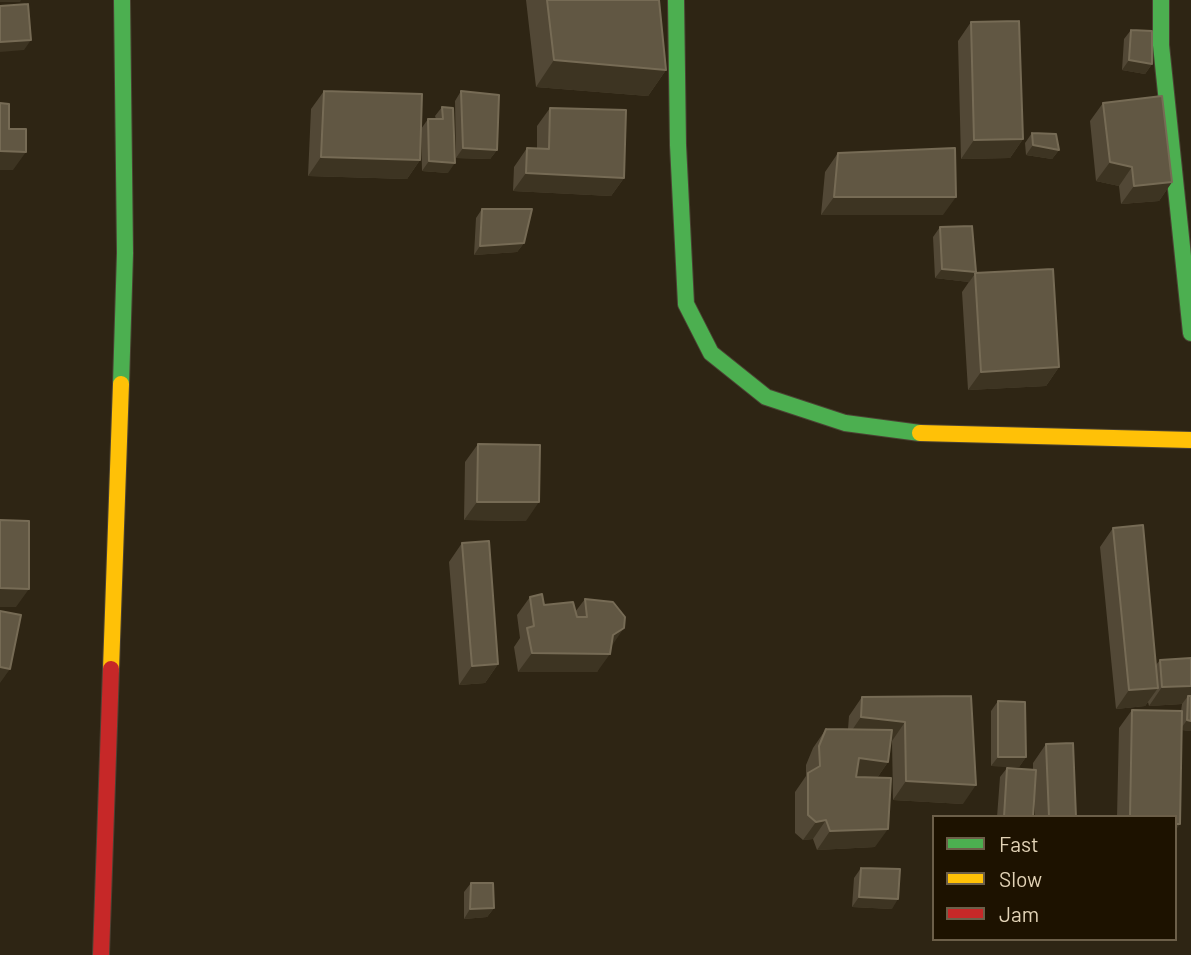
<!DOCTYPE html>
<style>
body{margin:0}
#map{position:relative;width:1191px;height:955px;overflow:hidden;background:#2e2514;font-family:Barlow,sans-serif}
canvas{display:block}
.legend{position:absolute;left:932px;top:815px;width:245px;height:126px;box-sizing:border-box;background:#1d1200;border:2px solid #6c5f49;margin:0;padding:9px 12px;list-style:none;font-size:21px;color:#e2d3b6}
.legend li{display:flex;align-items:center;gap:14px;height:35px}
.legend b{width:35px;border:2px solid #6c5f49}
</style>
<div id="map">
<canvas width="1191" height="955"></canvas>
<ul class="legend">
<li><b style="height:9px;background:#4caf50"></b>Fast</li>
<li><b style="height:9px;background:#ffc107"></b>Slow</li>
<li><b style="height:9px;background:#c62828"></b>Jam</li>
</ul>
</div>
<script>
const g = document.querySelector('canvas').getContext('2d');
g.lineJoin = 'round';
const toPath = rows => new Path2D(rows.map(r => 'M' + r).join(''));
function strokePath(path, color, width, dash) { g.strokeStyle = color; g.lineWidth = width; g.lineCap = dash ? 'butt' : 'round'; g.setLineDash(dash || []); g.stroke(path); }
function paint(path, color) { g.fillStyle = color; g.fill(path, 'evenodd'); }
const fast = toPath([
 [676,0,678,145,686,304,711,353,766,397,845,423,920,433],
 [1161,0,1161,45,1191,333],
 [121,384,125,253,122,0]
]);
const slow = toPath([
 [920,433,1191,440],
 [111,669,121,384]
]);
const jam = toPath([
 [101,955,111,669]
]);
strokePath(fast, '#4b4233', 18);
strokePath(slow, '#4b4233', 18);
strokePath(jam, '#4b4233', 18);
strokePath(fast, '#4caf50', 16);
strokePath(slow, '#ffc107', 16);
strokePath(jam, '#c62828', 16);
paint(toPath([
 [526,0,659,0,666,70,648,96,536,87],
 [971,22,1023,139,1010,158,961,159,958,41],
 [1131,30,1152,64,1145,74,1122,70,1124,39],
 [324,91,420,160,407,179,308,176,311,109],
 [461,91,497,150,490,159,456,158,455,101],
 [1103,103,1172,182,1159,201,1121,204,1119,186,1096,181,1090,121],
 [442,107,448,173,422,171,421,129,428,119,436,119,435,116],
 [550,108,624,178,611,196,513,191,514,167,527,148,537,149,537,126],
 [1032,133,1059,150,1052,159,1026,155,1025,143],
 [838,153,943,215,821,215,825,172],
 [482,209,524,243,517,252,474,255,476,218],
 [940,227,976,272,969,282,935,278,933,237],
 [975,273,1059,367,1046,386,968,390,962,292],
 [478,444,526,521,464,520,465,462],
 [1113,528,1156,665,1160,660,1191,658,1191,731,1182,730,1175,817,1117,817,1119,728,1132,710,1181,711,1182,704,1149,706,1148,702,1145,706,1116,709,1100,547],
 [462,543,498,664,485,683,459,685,449,562],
 [530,597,544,605,575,612,585,599,611,646,597,672,518,672,514,647,520,638,517,615],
 [971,696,963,804,893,800,892,741,890,741,888,762,877,778,875,847,817,850,813,839,803,840,795,833,795,792,806,776,806,765,813,748,826,729,848,729,849,716,862,697],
 [998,701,1026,757,1019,767,991,766,991,711],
 [1046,744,1076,817,1035,817,1034,791,1033,817,997,817,1000,777,1007,768,1033,769,1033,763],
 [861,868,892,909,852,907,854,878],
 [471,883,494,908,487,917,464,919,464,892]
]), '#524836');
paint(toPath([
 [0,0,21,0,20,2,0,2],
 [31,40,24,50,0,52,0,42],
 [554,60,666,70,648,96,536,87],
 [1129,60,1152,64,1145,74,1122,70],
 [1023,139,1010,158,961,159,974,140],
 [1033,145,1059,150,1052,159,1026,155],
 [463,148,497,150,490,159,456,158],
 [0,151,26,152,13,170,0,170],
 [321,157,420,160,407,179,308,176],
 [429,161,455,163,448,173,422,171],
 [1110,162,1132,167,1119,186,1096,181],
 [526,173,624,178,611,196,513,191],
 [1172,182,1159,201,1121,204,1134,186],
 [834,197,956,197,943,215,821,215],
 [524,243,517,252,474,255,480,246],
 [942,269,976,272,969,282,935,278],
 [1059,367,1046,386,968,390,981,372],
 [477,502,539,502,526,521,464,520],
 [0,588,29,589,16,607,0,607],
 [624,628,611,647,613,635],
 [532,653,610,654,597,672,518,672],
 [498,664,485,683,459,685,472,666],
 [0,667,10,669,0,683],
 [1191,686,1191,703,1188,696,1182,704,1149,706,1162,687],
 [1158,688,1145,706,1116,709,1129,690],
 [861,717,905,722,892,741,848,736],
 [1187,720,1191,721,1191,731,1180,730],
 [998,757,1026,757,1019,767,991,766],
 [859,758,888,762,875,781,846,777],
 [906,781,976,785,963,804,893,800],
 [826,820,813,839,803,840,816,822],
 [1175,824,1180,824,1175,831],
 [888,829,875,847,817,850,830,831],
 [859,897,898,899,892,909,852,907],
 [494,908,487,917,464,919,470,909]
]), '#3d3422');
const building = toPath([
 [547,0,659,0,666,70,554,60,547,0],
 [28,4,31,40,0,42,0,6,28,4],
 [1019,21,1023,139,974,140,971,22,1019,21],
 [1131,30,1152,31,1152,64,1129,60,1131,30],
 [324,91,422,94,420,160,321,157,324,91],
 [461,91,499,95,497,150,463,148,461,91],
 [1162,96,1172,182,1134,186,1132,167,1110,162,1103,103,1162,96],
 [0,103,9,104,9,129,26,129,26,152,0,151,0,103],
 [442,107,453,108,455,163,429,161,428,119,443,119,442,107],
 [550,108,626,110,624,178,526,173,527,148,549,149,550,108],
 [1032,133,1056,134,1059,150,1033,145,1032,133],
 [955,148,956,197,834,197,838,153,955,148],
 [482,209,532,209,524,243,480,246,482,209],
 [972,226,976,272,942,269,940,227,972,226],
 [1053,269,1059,367,981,372,975,273,1053,269],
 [478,444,540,445,539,502,477,502,478,444],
 [0,520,29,521,29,589,0,588,0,520],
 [1143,525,1158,688,1129,690,1113,528,1143,525],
 [489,541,498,664,472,666,462,543,489,541],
 [542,594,544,605,573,602,577,617,587,617,585,599,613,602,625,617,624,628,613,635,610,654,532,653,527,628,534,626,530,597,542,594],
 [0,611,21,615,10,669,0,667,0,611],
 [1191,658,1191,686,1162,687,1160,660,1191,658],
 [971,696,976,785,906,781,905,722,861,717,862,697,971,696],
 [1188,696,1191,696,1191,721,1187,720,1188,696],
 [998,701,1025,702,1026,757,998,757,998,701],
 [1132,710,1182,711,1180,824,1175,824,1175,817,1130,817,1132,710],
 [826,729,892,730,888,762,859,758,856,777,891,778,888,829,830,831,826,820,816,822,808,815,808,773,820,766,819,746,826,729],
 [1073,743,1076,817,1049,817,1046,744,1073,743],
 [1007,768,1036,770,1033,817,1004,817,1007,768],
 [861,868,900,869,898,899,859,897,861,868],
 [471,883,493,883,494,908,470,909,471,883]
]);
paint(building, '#615743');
strokePath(building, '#766b55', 2);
</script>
